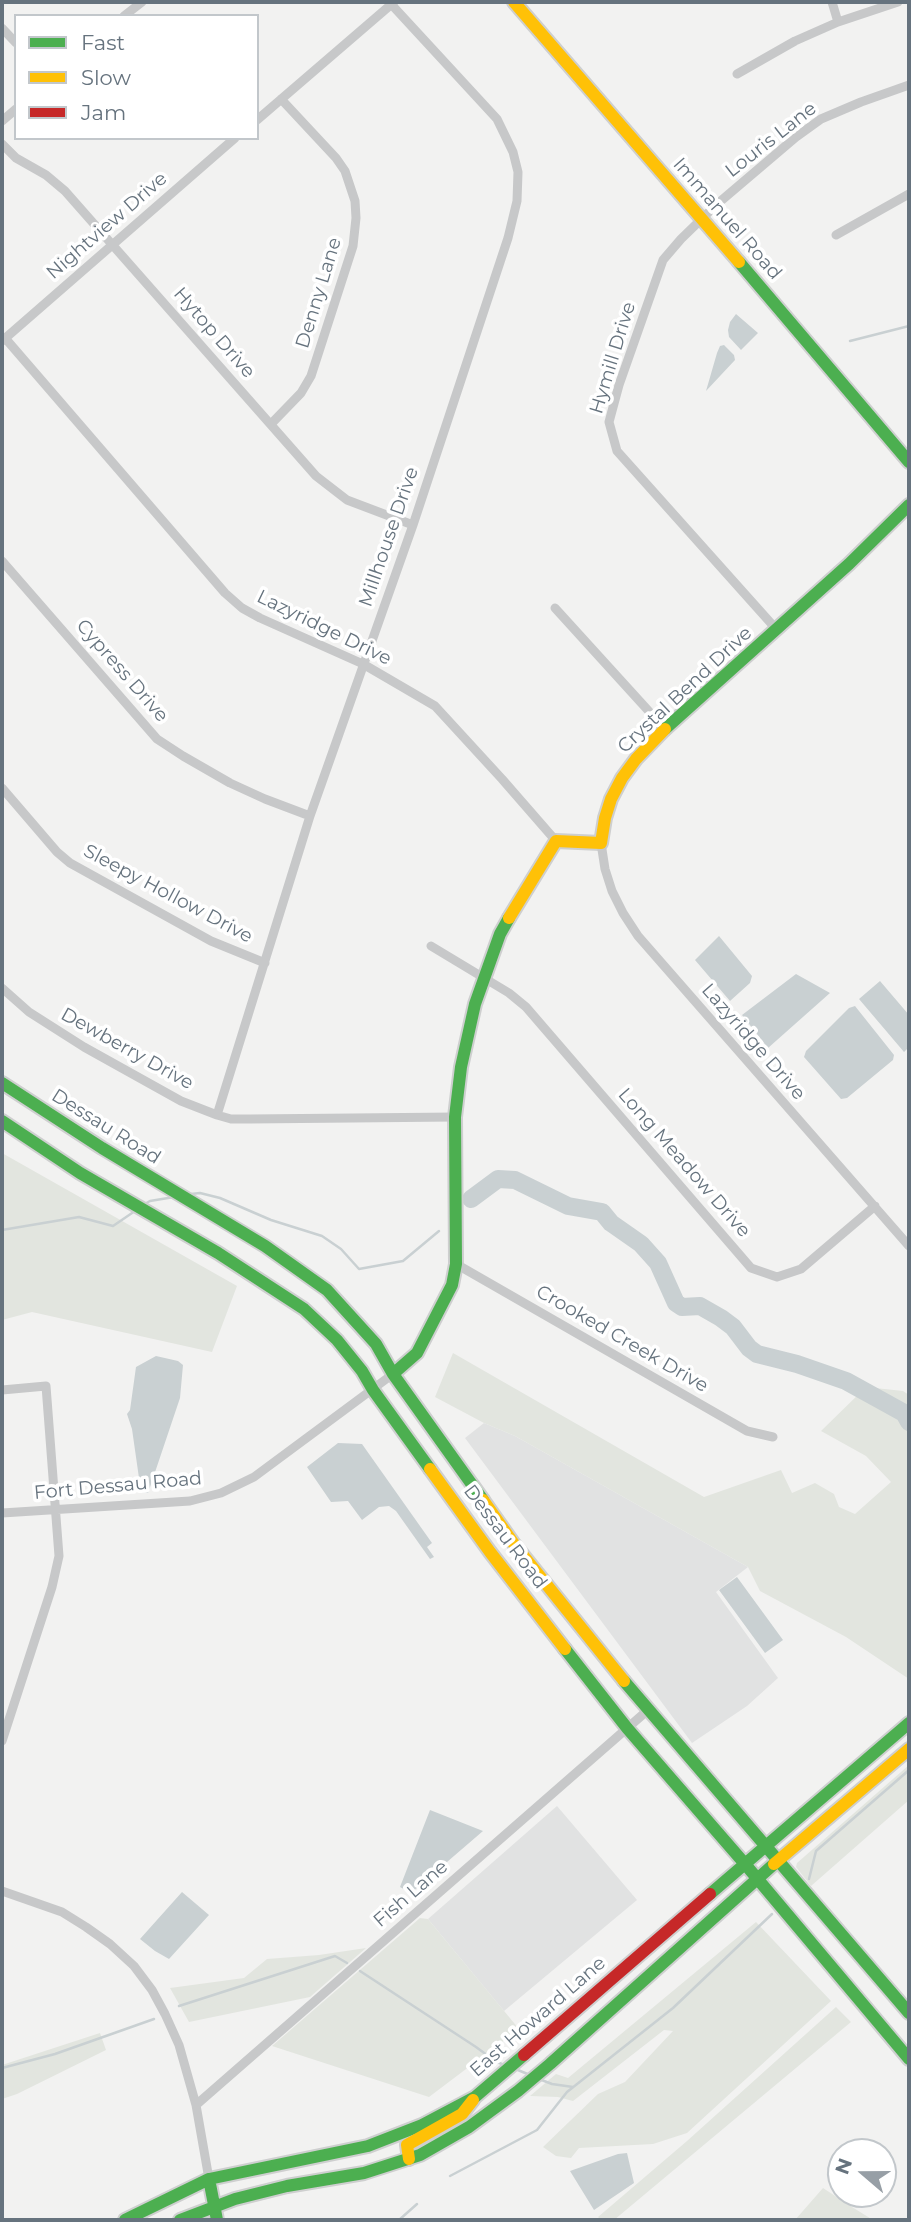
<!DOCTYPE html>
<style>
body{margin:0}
#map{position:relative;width:911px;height:2222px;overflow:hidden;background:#f2f2f1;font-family:Montserrat,sans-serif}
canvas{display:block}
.frame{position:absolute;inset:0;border:4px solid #66737e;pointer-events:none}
.legend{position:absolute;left:14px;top:14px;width:245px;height:126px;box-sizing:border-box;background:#fff;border:2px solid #c2c7cb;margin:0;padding:9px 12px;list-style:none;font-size:21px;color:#66737e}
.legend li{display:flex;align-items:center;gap:14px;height:35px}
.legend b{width:35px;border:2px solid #c2c7cb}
.north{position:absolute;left:827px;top:2138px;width:70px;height:70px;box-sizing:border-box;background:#fff;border:2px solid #c2c7cb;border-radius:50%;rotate:290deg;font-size:19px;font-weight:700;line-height:28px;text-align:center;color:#66737e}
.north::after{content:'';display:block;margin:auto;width:24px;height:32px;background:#979fa6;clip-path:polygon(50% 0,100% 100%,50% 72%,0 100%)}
</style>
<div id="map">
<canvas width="911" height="2222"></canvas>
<div class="frame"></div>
<ul class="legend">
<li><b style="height:9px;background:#4caf50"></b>Fast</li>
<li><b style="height:9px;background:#ffc107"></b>Slow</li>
<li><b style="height:9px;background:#c62828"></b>Jam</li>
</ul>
<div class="north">N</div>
</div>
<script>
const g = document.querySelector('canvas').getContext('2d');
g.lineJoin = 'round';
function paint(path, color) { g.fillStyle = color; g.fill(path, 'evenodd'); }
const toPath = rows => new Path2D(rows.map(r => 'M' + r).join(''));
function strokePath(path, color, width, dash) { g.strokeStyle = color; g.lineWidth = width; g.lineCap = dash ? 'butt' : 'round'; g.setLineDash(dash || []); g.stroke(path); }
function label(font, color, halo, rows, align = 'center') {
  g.font = font + ' Montserrat,sans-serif'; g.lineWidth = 7; g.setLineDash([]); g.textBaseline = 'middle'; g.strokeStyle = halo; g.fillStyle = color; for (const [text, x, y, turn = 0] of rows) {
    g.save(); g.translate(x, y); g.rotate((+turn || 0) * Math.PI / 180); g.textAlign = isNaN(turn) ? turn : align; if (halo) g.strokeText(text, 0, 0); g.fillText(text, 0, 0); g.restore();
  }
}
paint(toPath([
 [484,1423,515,1436,748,1567,716,1592,778,1678,747,1706,692,1743,465,1438],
 [557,1806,637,1900,504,2011,428,1919]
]), '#e1e2e2');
paint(toPath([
 [2,1153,237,1286,212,1352,32,1312,2,1320],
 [453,1353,704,1497,781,1470,792,1493,815,1483,834,1494,839,1507,855,1514,891,1482,866,1456,821,1431,866,1387,903,1391,909,1395,909,1679,846,1637,760,1591,748,1567,515,1436,484,1423,435,1397],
 [909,1765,909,1800,811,1886,796,1867,797,1863],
 [420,1918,428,1919,519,2029,429,2097,272,2046],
 [756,1922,831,2001,687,2133,653,2144,579,2148,571,2158,556,2156,543,2147,598,2094,625,2082,673,2031,664,2030,573,2101,558,2097,530,2096,556,2074,568,2078],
 [366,1948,310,1997,189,2022,170,1988,244,1978,267,1959,319,1955],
 [836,2007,851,2022,614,2220,601,2220,598,2217,687,2141],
 [100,2033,106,2050,17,2094,2,2099,2,2065],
 [823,2188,852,2207,873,2220,795,2220]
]), '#e2e5df');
paint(toPath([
 [736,314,758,333,741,350,729,337,728,330,730,322],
 [724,345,734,355,735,360,706,391,717,353,720,346],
 [719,936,752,976,750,983,730,1001,695,960],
 [796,974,830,993,768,1048,742,1015],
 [880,981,909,1015,909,1047,904,1052,859,999],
 [855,1006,894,1055,893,1060,847,1098,841,1099,804,1057,806,1051,849,1008],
 [156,1356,178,1361,183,1365,180,1398,148,1493,141,1492,132,1429,127,1414,130,1410,136,1367],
 [338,1443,362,1444,432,1543,427,1547,434,1557,430,1559,396,1511,389,1506,379,1507,362,1520,348,1501,331,1502,307,1467],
 [737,1577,783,1640,765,1653,719,1590],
 [430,1810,483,1831,411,1893,400,1887],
 [182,1892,209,1915,169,1959,155,1951,140,1939],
 [627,2153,634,2183,594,2210,570,2171,618,2154]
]), '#c9d0d2');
strokePath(toPath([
 [850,341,909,326],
 [191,1194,200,1193,220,1198,271,1220,322,1236,341,1249,359,1269,403,1261,439,1231],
 [143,1205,150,1201,174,1197],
 [2,1230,79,1217,113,1226,135,1211],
 [809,1879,816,1851,909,1770],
 [360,1971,476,2047,495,2061,504,2065],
 [179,2006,335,1956,347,1963],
 [2,2068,55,2054,154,2019],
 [513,2068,530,2075],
 [539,2079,552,2084,573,2087],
 [450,2176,537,2130,567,2092,673,2008,772,1914],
 [399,2220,417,2204]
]), '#c9d0d2', 2.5);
strokePath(toPath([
 [471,1199,498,1179,515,1180,568,1206,602,1212,611,1223,641,1244,658,1263,676,1303,682,1307,700,1306,721,1318,733,1327,749,1348,757,1354,797,1364,846,1381,904,1413,909,1422]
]), '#c9d0d2', 18);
const fast = toPath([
 [739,262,909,462],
 [665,729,849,564,909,505],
 [2,1083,102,1148,265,1246,327,1290,376,1344,393,1374,483,1500],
 [2,1121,80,1173,218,1253,304,1309,337,1340,362,1371,373,1390,430,1469],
 [393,1374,417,1353,452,1285,456,1264,455,1117,461,1067,475,1004,500,934,509,918],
 [565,1649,627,1728,745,1864,909,2059],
 [624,1681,909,2013],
 [710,1894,909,1723],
 [209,2179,217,2220],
 [125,2220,209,2179,368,2146,422,2125,475,2097,524,2055],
 [180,2220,235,2199,287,2186,364,2173,420,2155,469,2127,518,2091,550,2064,774,1864]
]);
const slow = toPath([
 [514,2,739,262],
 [509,918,556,841,601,843,605,818,611,799,622,778,636,759,665,729],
 [430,1469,490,1552,565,1649],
 [483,1500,514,1544,624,1681],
 [774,1864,909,1749],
 [409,2159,407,2145,462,2114,473,2100]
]);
const jam = toPath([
 [524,2055,710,1894]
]);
strokePath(fast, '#cecfcf', 16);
strokePath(slow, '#cecfcf', 16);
strokePath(jam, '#cecfcf', 16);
strokePath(toPath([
 [832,2,838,22],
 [124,16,142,2],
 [2,28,16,43],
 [737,74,795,41,838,22,898,2],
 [257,120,394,2],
 [2,121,16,109],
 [2,144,16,158,46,175,65,191,316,476,347,500,413,525],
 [836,235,909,194],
 [5,338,225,593,242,608,260,618,363,664,435,706,502,779,556,841],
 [2,341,235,138],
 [271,424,301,393,311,376,353,246,356,218,355,201,345,171,336,158,281,99],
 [2,561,157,739,183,756,230,783,265,799,310,816],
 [555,608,665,729],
 [777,630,617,451,609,422,619,385,663,260,681,239,716,205,796,137,821,119,861,102,909,85],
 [2,788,57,852,70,863,211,941,265,963],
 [601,843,605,869,612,891,623,913,638,936,909,1246],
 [431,946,509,993,526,1007,751,1268,777,1277,801,1269,875,1206],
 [2,988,29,1012,84,1047,181,1101,217,1115,231,1119,250,1119,455,1117],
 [217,1115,310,816,413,525,508,238,517,201,518,172,513,152,497,119,391,4],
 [456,1264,747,1431,773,1437],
 [2,1390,46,1386,59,1556,52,1587,2,1741],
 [2,1513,190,1501,221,1493,254,1477,393,1374],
 [2,1891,62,1912,86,1927,110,1944,134,1966,152,1990,165,2014,179,2045,196,2105,209,2179],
 [196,2105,648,1710]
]), '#c7c8c9', 9);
strokePath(fast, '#4caf50', 12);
strokePath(slow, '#ffc107', 12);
strokePath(jam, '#c62828', 12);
label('19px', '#66737e', '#fff', [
 ["Louris Lane",771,140,-38],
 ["Immanuel Road",727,219,49],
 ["Nightview Drive",107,226,-41],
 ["Denny Lane",319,293,-73],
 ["Hytop Drive",214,333,49],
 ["Hymill Drive",613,358,-73],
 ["Millhouse Drive",389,537,-71],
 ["Lazyridge Drive",324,628,26],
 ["Cypress Drive",122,671,49],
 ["Crystal Bend Drive",685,690,-43],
 ["Sleepy Hollow Drive",168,894,28],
 ["Lazyridge Drive",753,1042,49],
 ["Dewberry Drive",127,1049,29],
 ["Dessau Road",106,1127,32],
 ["Long Meadow Drive",684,1163,49],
 ["Crooked Creek Drive",622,1339,30],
 ["Fort Dessau Road",118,1486,-5],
 ["Dessau Road",505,1537,53],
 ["Fish Lane",411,1894,-41],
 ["East Howard Lane",538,2017,-41]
]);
</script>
